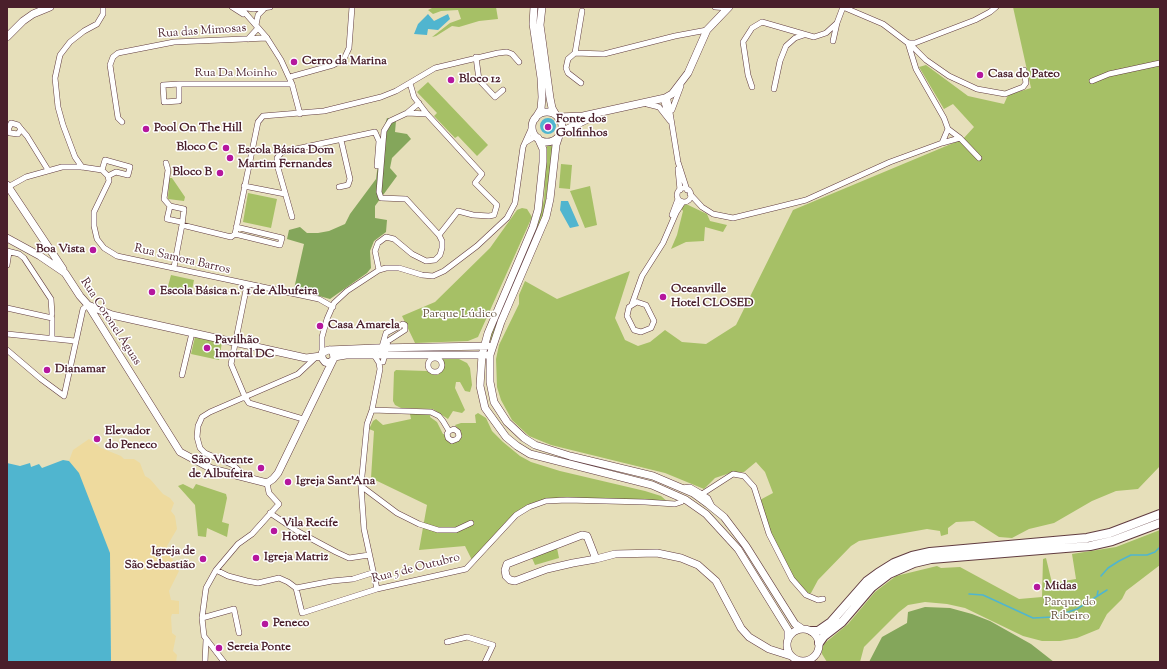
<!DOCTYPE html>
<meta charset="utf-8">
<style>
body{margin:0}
#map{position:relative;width:1167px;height:669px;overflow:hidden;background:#e6dfba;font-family:"Sorts Mill Goudy",serif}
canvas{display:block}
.frame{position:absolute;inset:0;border:8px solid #4a1f2b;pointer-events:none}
</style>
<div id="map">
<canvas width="1167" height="669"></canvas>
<div class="frame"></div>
</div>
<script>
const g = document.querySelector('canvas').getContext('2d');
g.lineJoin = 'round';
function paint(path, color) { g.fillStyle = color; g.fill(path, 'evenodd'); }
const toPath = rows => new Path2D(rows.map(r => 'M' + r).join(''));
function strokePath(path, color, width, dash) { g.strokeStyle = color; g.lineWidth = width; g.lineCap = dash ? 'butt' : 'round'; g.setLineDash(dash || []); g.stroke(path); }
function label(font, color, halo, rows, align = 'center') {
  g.font = font + ' "Sorts Mill Goudy",serif'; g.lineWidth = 3; g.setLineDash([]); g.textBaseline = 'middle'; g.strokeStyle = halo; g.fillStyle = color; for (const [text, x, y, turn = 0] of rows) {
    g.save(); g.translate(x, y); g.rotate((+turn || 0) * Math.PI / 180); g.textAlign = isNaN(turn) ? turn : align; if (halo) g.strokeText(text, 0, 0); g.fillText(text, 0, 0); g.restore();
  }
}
paint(toPath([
 [434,7,496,7,498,19,479,21,459,27,452,26,436,36,432,37,450,23,461,19,458,10,441,11,433,14,428,10],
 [1013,7,1160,7,1160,466,1138,489,1116,491,1092,501,1054,523,1029,529,1012,538,999,537,974,521,956,522,948,528,948,534,941,536,940,531,927,529,859,541,851,546,818,580,811,593,806,595,784,565,758,501,773,493,765,472,756,462,744,472,733,472,715,478,704,489,665,473,551,445,529,436,512,420,501,400,497,387,496,359,499,345,519,304,519,295,525,281,557,299,630,271,615,318,625,340,638,346,650,342,665,330,682,342,706,344,736,325,793,210,963,139,974,127,953,104,944,109,919,67,926,65,968,96,1004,104,1008,95,1031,88],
 [428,82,488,145,477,156,458,136,455,138,434,116,437,113,417,92],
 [547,146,553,146,544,214,492,338,488,344,488,339,539,220,544,199],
 [561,164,572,165,570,189,559,188],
 [169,178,172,178,185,197,184,201,168,199],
 [590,186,597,225,585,228,570,191],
 [248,193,277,199,271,228,243,222],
 [686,204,707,214,710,221,727,225,723,232,705,227,704,241,686,242,671,249,677,235,683,211,681,208],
 [522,208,527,209,532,217,478,337,468,341,415,343,402,316,435,302,490,248,517,210],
 [171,275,194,280,191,295,167,290],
 [195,337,222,342,219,360,191,354],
 [441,359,459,359,467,363,470,368,472,385,470,392,465,391,460,382,456,382,455,388,465,410,462,413,453,411,448,419,433,409,401,408,395,405,393,401,394,372,396,370,427,371,432,374,438,375,443,368],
 [431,413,430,417,437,422,443,434,445,434,449,442,454,443,460,438,459,430,455,425,461,423,476,423,475,415,478,413,486,418,492,431,503,442,520,456,531,462,560,471,645,491,661,496,669,503,561,497,532,503,512,516,472,560,465,546,419,550,427,505,371,478,374,431,369,429,373,421,376,419,383,425,411,419,410,414],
 [183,484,193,489,196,484,226,494,227,498,222,522,229,524,227,537,207,528,206,537,198,536,195,505,178,486],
 [1160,530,1160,565,1126,591,1122,599,1107,614,1099,629,1077,638,1060,641,1042,641,1023,636,965,608,947,604,925,602,908,605,899,612,864,647,860,662,827,662,822,654,822,648,825,643,848,624,875,592,896,576,937,566,941,568,960,567,1019,599,1042,597,1043,559,1046,558,1052,583,1076,579,1072,554,1116,547],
 [557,548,559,558,535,565,532,558]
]), '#a6c066');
paint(toPath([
 [387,118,396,121,395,132,407,134,411,139,392,158,390,168,397,176,375,206,375,218,387,220,386,232,374,241,370,251,371,268,367,273,330,299,294,289,304,244,287,239,289,230,300,227,307,233,318,233,329,231,345,224,350,214,376,179,382,135],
 [925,607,950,608,972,614,990,621,1031,644,1054,662,869,662,882,637,907,623,908,612]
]), '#84a65b');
paint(toPath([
 [89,439,101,448,121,456,124,459,134,459,140,463,145,476,150,479,163,494,170,498,174,503,171,511,175,516,177,529,167,546,176,568,179,571,169,591,171,600,179,601,179,614,172,614,171,617,172,633,176,636,173,651,177,655,176,662,111,662,110,553,69,461,73,450]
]), '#eeda9e');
paint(toPath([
 [428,14,434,21,448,14,450,19,438,30,428,29,427,35,414,34,418,24],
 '540 126a8 8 0 1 1 16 0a8 8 0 1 1-16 0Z',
 [561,201,568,201,579,226,570,228,560,210],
 [63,460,69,461,79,473,110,553,111,662,7,662,7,463,20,466,30,463,31,467,39,464,42,468]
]), '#50b5cf');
strokePath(toPath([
 [1101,576,1108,568,1119,561,1131,555,1147,555,1155,552,1160,547],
 [969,594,983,595,1033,618,1053,617,1077,609,1107,590],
 [1097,596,1098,591]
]), '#50b5cf', 1.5);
const street = toPath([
 [232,7,243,14],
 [240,7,267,38,281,60,292,84,300,114],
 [240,7,254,9,270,7],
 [715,7,728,8],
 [582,11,575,53,604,54,675,36,707,30],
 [256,25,258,15,264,9],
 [248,39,258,28],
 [833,41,837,23],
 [908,43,915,43,975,20,990,12,996,7],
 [909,43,926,60,949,76,977,89,1005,94,1023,87,1026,83,1024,70],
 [575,53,568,59,566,68,568,73,581,83],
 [476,57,479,80,495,97,503,90],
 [290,77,333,65,344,59,349,48,352,7],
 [1092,81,1109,74,1160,63],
 [410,83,414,97,427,114,482,174,475,183,497,205,494,215,489,216,473,215,458,211,439,235],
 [179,84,179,101,164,102,163,85,179,84,292,84],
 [774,89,780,61,786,46,795,38,804,35],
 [665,98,668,100,678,162,687,190],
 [665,98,664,102,667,113],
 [647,104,659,107,670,121],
 [672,110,681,86],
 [407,113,419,103],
 [122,122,118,118,110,65,113,57,118,53,174,42,267,38],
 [21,129,18,134,10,133,8,130,11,123,18,125,21,129,27,136,48,170],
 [948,129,960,138],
 [526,142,536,136],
 [942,143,960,138,979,158],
 [166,163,168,170,164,199,170,206],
 [82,167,75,157,63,125,58,107,55,78,60,55,70,42,84,31,97,24,103,14,103,7],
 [678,169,680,190],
 [102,170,105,160,130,167,128,175,116,172,108,176],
 [244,186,285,194],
 [8,187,26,177,62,167,82,167,102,170,108,176,109,181,94,212,94,226,97,239,104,248,117,256,319,299,333,307],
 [339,187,348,185,350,179,341,140],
 '677 195a7 7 0 1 1 14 0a7 7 0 1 1-14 0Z',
 [690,194,702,207,713,214,733,218,778,207,806,200,890,162,942,143,948,129,944,118,916,69,908,43,883,24,843,7,837,23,826,33,814,37,762,22,752,28,743,42,748,75,752,87],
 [672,215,678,199],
 [292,217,278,168,277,158,282,152,375,132,379,141,377,166],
 [181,222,167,219,170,206,184,209,182,225],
 [235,234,280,245,282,238,236,227],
 [7,251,19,254,24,258,51,299,52,314],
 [7,265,9,252],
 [174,267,182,225,231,237,235,234,258,122,263,116,324,111,381,97,396,91,435,68,498,53,507,52,512,54,519,62],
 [379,270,375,251,378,243,386,237,394,239,412,254,426,261,435,260,440,255,442,248,442,241,439,235,406,199,381,198,379,192,384,131,390,121,407,113,427,114],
 [247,285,231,364,245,397,249,403,303,419],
 [637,302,646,305,654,321,651,328,641,332,634,330,627,316,629,307,637,302],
 [632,304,642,276,663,243,676,213,683,202],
 [7,308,52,318,52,339],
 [7,334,75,341],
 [7,350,41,379,64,396,83,309,88,305],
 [381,350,386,333,403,324,405,325,405,330,388,341,383,362],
 [322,353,322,337,327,319,334,303,347,291,379,270,386,268,399,268,422,275,433,276,444,271,477,246,507,218,515,203,523,147,532,127],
 [374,355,379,363,380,369,372,410,367,424,361,486,364,529,377,589],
 '428 365a7 7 0 1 1 14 0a7 7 0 1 1-14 0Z',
 [182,375,192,333],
 [372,410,431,412,439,416,443,421,449,431,447,434,448,438,452,441,457,439,459,436,458,432,454,429,449,431],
 [245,476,233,465,205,453,200,448,197,437,198,426,202,417,210,412,298,374,315,358],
 [361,486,397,513,419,524,438,530,456,530,471,523],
 [682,488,690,487,702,494,708,498,712,506],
 [702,494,733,474,744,476,754,487,769,534,792,579,806,595,818,600,823,599],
 [270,513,297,531,336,552,349,558,369,555],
 [216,570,228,576,247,581,258,583,279,578,288,582,296,588,302,613,377,589,466,569,516,515,529,507,546,501,567,500,645,502,675,504,681,502],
 [296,588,332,581,353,579,372,573],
 [202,618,234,609,239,633],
 [447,642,467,637,493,645,485,662],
 [205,662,206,640],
 [224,662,204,636,202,618,206,588,216,570,238,544,252,534,279,504,269,493,267,483]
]);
const secondary = toPath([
 [534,7,533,24,541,78,542,97,541,109,535,119],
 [542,7,540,25,542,39,550,98,552,108,556,115],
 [7,37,23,21,33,14,50,7],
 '532 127a15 15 0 1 1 30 0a15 15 0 1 1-30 0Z',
 [558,117,583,116,665,98,672,94,688,73,707,30,729,7],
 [561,132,590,118],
 [559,136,556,145,550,199,546,217,501,322,490,355,490,382,494,402,507,422,524,438,535,445,570,456,653,476,693,493,708,504,724,517,746,546,795,624,801,628],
 [538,138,543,149,543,162,538,210,533,227,488,333,482,355,480,386,485,408,506,437,517,446,530,454,652,485,686,500,706,514,738,549,788,630,788,638],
 [7,185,63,269],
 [7,238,40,256,65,273,80,296,88,305,180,452,212,469,267,483,273,479,278,473,334,358,333,352,330,350],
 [88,305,112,315,306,358,321,356],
 [334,357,346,355,486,355],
 [333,360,329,363,325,362,322,358,322,353,328,350,376,348,488,346],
 [596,559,587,536,582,535,507,564,505,570,506,576,510,580,515,581,547,569,573,563,596,559,615,554,657,553,681,558,698,565,716,581,741,628,749,637,769,649,791,656],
 '787 645a16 16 0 1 1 32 0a16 16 0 1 1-32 0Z'
]);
const primary = toPath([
 [812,631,818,631,831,622,867,581,878,573,894,563,912,556,930,552,1087,538,1110,533,1160,514],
 [819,643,824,636,842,622,872,587,889,574,914,563,931,559,1090,546,1112,541,1160,523]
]);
strokePath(street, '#613c40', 6);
strokePath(secondary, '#613c40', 8);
strokePath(primary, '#613c40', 10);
strokePath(street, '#fff', 5);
strokePath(secondary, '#fff', 7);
strokePath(primary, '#fff', 8);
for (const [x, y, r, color] of [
 [294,62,4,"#b5179e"],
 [980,75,4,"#b5179e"],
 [451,80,4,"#b5179e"],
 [548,127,4,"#b5179e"],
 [146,129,4,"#b5179e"],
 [226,148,4,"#b5179e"],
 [230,158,4,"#b5179e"],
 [220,173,4,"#b5179e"],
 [93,250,4,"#b5179e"],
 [152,292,4,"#b5179e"],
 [663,297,4,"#b5179e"],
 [320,326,4,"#b5179e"],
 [207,348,4,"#b5179e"],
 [47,370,4,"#b5179e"],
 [97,439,4,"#b5179e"],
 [261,468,4,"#b5179e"],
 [288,482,4,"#b5179e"],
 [274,531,4,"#b5179e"],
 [256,558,4,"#b5179e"],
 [203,559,4,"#b5179e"],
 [1037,587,4,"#b5179e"],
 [265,624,4,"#b5179e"],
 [219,648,4,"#b5179e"]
]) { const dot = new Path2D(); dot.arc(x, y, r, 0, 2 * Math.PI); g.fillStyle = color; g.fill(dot); strokePath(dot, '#fff', 1.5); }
label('12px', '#4a1f2b', '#fff', [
 ["Rua das Mimosas",202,32,-4],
 ["Rua Da Moinho",236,74],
 ["Rua Samora Barros",182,260,13],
 ["Rua Coronel Águas",110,322,57],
 ["Rua 5 de Outubro",416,569,-14]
]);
label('bold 12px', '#4a1f2b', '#fff', [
 ["Cerro da Marina",302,62],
 ["Casa do Pateo",988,75],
 ["Bloco 12",459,80],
 ["Fonte dos",556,120],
 ["Golfinhos",556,134],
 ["Pool On The Hill",154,129],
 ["Bloco C",218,148,"right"],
 ["Escola Básica Dom",238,151],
 ["Martim Fernandes",238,165],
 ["Bloco B",212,173,"right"],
 ["Boa Vista",85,250,"right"],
 ["Oceanville",671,290],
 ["Hotel CLOSED",671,304],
 ["Escola Básica n.º 1 de Albufeira",160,292],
 ["Casa Amarela",328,326],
 ["Pavilhão",215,341],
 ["Imortal DC",215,355],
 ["Dianamar",55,370],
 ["Elevador",105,432],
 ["do Peneco",105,446],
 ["São Vicente",253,461,"right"],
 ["de Albufeira",253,475,"right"],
 ["Igreja Sant’Ana",296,482],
 ["Vila Recife",282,524],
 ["Hotel",282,538],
 ["Igreja de",195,552,"right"],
 ["São Sebastião",195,566,"right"],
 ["Igreja Matriz",264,558],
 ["Midas",1045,587],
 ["Peneco",273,624],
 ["Sereia Ponte",227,648]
], 'left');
label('12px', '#6a5740', '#fff', [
 ["Parque Lúdico",460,315],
 ["Parque do",1070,603],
 ["Ribeiro",1070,617]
]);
</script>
